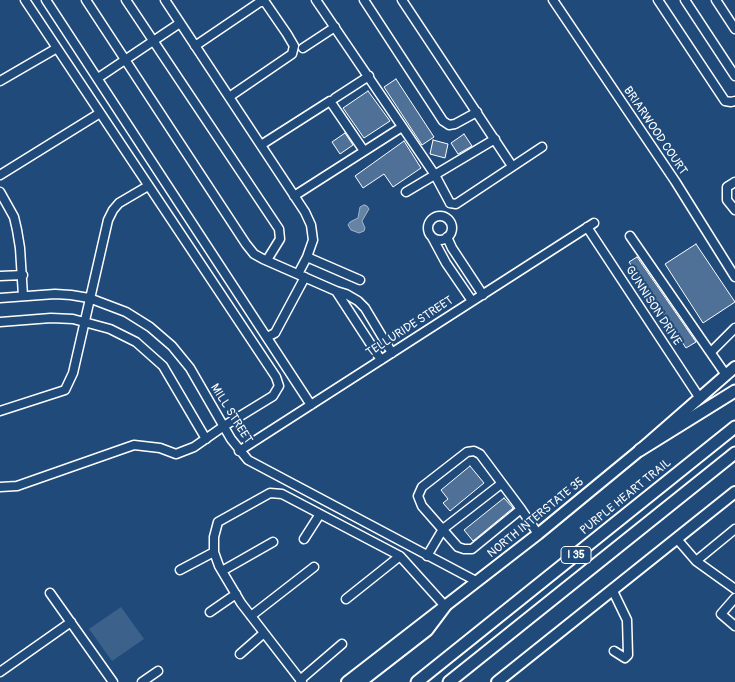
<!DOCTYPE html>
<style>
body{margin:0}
canvas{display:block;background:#1f4a7a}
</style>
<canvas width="735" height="682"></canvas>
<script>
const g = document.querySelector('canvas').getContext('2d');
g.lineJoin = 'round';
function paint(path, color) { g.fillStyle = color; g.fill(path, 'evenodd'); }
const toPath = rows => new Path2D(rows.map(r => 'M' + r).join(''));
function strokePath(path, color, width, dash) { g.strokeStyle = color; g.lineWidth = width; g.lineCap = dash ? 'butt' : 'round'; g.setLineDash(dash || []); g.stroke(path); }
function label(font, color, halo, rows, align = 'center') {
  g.font = font + ' Pangolin,sans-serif'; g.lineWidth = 4; g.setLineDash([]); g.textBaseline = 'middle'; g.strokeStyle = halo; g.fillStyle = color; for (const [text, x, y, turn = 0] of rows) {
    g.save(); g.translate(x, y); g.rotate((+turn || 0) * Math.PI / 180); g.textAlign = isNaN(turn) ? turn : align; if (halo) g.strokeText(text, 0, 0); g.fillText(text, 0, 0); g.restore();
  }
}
paint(toPath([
 [121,607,144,639,112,661,89,629]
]), '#3c618b');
const water = toPath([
 [364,205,367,206,369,209,362,221,365,228,364,231,359,233,351,230,348,225,350,222,358,218,360,207,364,205]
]);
paint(water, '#6583a4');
strokePath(water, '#a3b5c8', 1);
const building = toPath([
 [396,79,434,137,422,145,384,87,396,79],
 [368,91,390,121,364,138,343,108,368,91],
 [345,133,353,145,340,154,332,142,345,133],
 [464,134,472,146,458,154,451,143,464,134],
 [433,140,448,144,445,158,430,154,433,140],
 [404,141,421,168,393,187,384,174,363,188,355,176,404,141],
 [696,244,735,302,703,323,665,264,696,244],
 [637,257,696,342,686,348,629,262,637,257],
 [470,466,484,483,450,511,443,503,448,499,441,490,470,466],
 [504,498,513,508,473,541,464,530,504,498]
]);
paint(building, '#507197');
strokePath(building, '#fff', 1);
const minor = toPath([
 [46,0,311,405],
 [86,0,246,244,254,254,263,259,336,291,346,294,358,301,365,308,392,353],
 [126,0,279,229,280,239,267,260],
 [165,0,305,212,311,225,313,240,307,257,298,274],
 [316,0,435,175,450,203],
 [364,0,443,121,449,125,455,124,477,112],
 [402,0,512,166],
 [553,0,675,181,735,277],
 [658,0,725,101,731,102,735,101],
 [685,0,735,76],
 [716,0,735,29],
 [195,46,260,2,265,2,287,34,294,46,292,54,229,97],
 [303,48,335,27],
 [98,78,180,23],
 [0,81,57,48],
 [335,98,369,76],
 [261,145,330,101,364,151],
 [0,175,100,113],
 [735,182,727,187,727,200,735,210],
 [0,192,14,217,17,230,20,248,23,296],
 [406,192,495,139],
 [294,196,402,127],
 [450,203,456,204,542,147],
 '428 228a12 12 0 1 1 24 0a12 12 0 1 1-24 0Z',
 [587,227,699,397],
 [630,236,726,375],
 [432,237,446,263,472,301],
 [447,237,452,248,483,295],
 [307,257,360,280],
 [0,276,23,275],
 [336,291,381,360],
 [0,298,55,294,71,295,89,298,126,312,150,327,172,346,190,368,231,439,248,460,476,581],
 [0,322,51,318,73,319,110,329,136,342,163,366,206,439],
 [267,337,275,333,305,277],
 [711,352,735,328],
 [0,411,65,390,73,373,108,220,113,210,119,203,148,186],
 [239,451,594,223],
 [0,487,17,486,134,445,160,448,176,454,194,447,224,426,273,396,279,386,276,377,25,0],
 [521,509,472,549,464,549,458,547,422,506,418,496,422,487,467,452,474,451,480,454,521,509,538,534],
 [304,539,320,514],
 [677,539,696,561,735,529],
 [427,556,443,529,501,484],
 [696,561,735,589],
 [180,570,214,552],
 [222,571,273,542],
 [612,589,627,620,628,655,625,658,614,651],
 [50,593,113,682],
 [735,598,721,614,735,626],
 [346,599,400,556],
 [210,612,236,594],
 [251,616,314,567],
 [240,654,264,633],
 [0,672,71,622],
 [300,680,342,644],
 [142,682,158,671],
 [302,682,241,603,219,566,214,552,214,537,218,522,270,493,282,494,400,556,445,606]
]);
const major = toPath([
 [347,682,538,534,640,450,735,367],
 [497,682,735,492]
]);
const highway = toPath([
 [640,450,735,391],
 [360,682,427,630,445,606],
 [417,682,735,427],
 [449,682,735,453]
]);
strokePath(minor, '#fff', 11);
strokePath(major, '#fff', 14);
strokePath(highway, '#fff', 15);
strokePath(minor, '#1f4a7a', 8);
strokePath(major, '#1f4a7a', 10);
strokePath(highway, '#1f4a7a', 11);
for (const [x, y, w] of [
 [576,555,30]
]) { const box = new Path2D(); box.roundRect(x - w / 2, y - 8.5, w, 17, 4); g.fillStyle = '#1f4a7a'; g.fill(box); strokePath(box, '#fff', 1); }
label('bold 11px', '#fff', null, [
 ["I 35",576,555]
]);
label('12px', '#fff', '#1f4a7a', [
 ["BRIARWOOD COURT",655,131,56],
 ["GUNNISON DRIVE",653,306,57],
 ["TELLURIDE STREET",410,327,-33],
 ["MILL STREET",231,414,58],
 ["PURPLE HEART TRAIL",626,497,-39],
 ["NORTH INTERSTATE 35",536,518,-39]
]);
</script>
